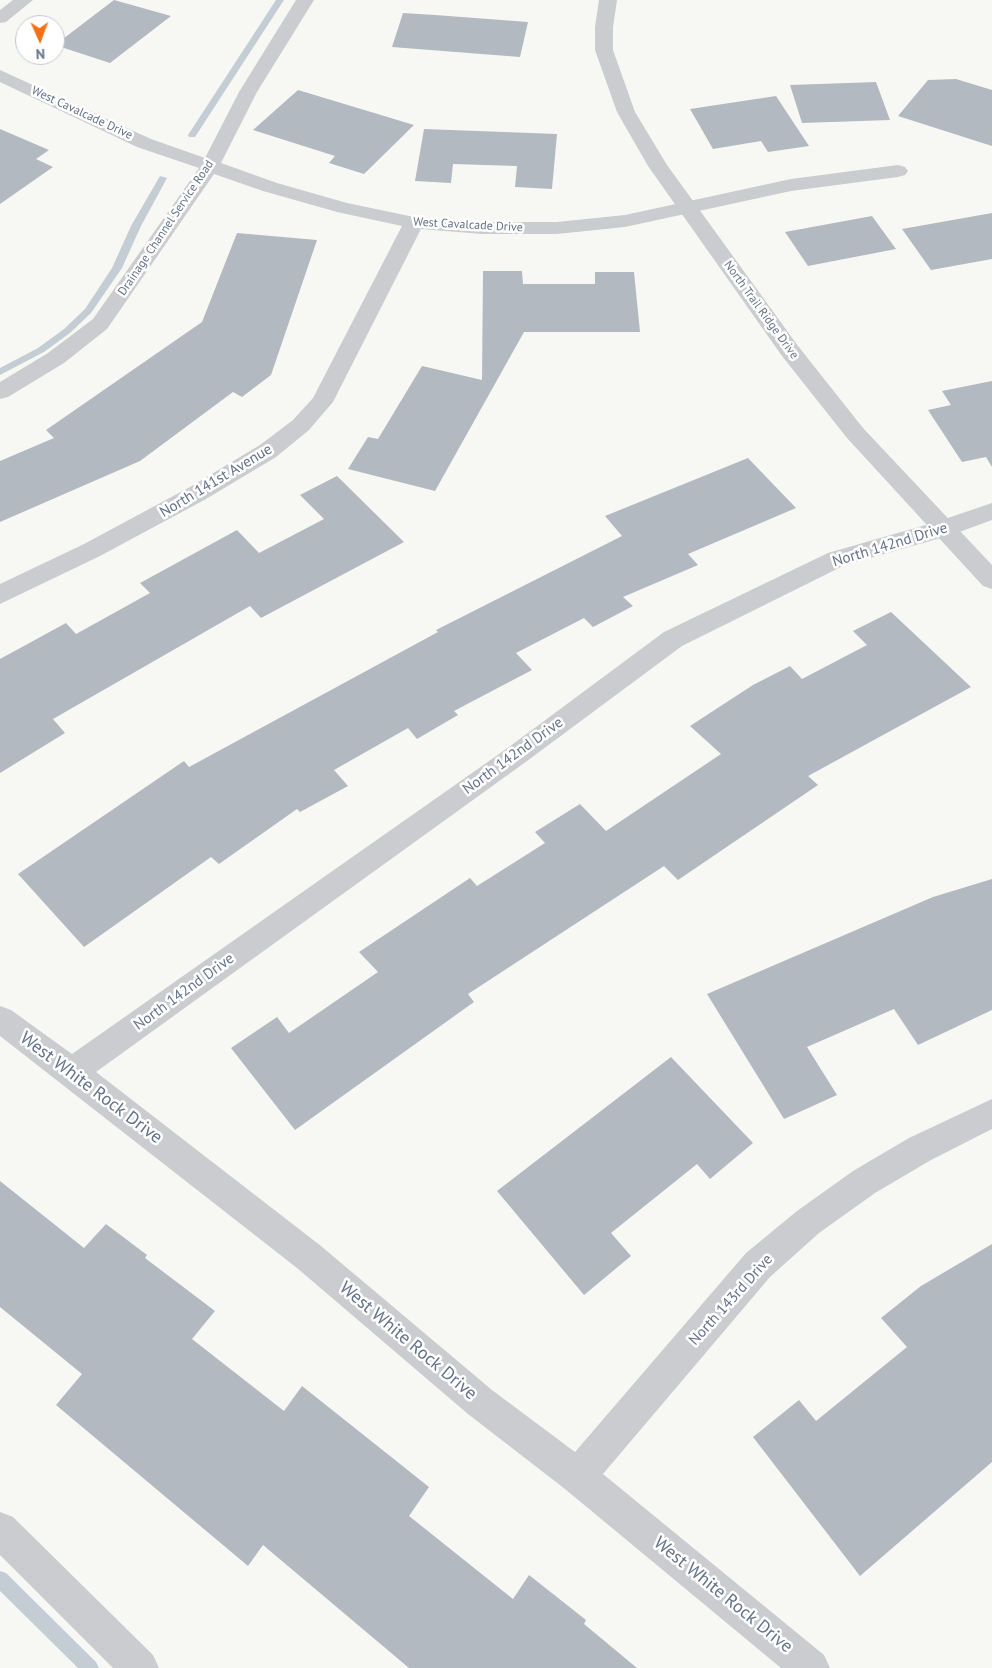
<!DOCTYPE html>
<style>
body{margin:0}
#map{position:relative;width:992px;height:1668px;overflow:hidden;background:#f7f8f4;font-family:"PT Sans",sans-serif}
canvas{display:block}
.north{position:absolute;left:15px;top:15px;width:50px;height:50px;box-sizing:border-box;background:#fff;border:1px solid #c1c7d0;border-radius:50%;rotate:178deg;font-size:14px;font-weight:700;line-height:20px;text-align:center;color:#637289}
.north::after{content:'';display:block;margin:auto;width:18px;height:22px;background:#f57117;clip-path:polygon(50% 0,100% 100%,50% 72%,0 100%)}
</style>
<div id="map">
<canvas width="992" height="1668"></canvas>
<div class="north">N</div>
</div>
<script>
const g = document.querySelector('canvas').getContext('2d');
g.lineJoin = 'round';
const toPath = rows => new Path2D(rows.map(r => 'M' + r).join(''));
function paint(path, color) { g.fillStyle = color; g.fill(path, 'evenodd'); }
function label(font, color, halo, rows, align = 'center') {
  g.font = font + ' "PT Sans",sans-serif'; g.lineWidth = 5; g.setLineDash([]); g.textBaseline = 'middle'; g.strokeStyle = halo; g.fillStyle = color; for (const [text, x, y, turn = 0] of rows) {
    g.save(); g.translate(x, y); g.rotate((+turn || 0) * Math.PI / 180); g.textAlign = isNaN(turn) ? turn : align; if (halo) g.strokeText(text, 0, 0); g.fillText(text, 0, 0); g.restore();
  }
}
paint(toPath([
 [276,0,284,0,195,137,189,137,188,135,276,0],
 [160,176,167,178,141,226,122,268,91,313,70,333,44,352,0,375,0,368,38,348,64,329,85,309,112,268,131,226,160,176],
 [0,1571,6,1573,96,1662,99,1668,78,1668,0,1591,0,1571]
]), '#c5cdd4');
paint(toPath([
 [114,0,171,16,110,63,55,45],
 [403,13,435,15,528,22,520,57,392,47],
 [956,79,992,90,992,146,898,116,928,80],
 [876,82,890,120,802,123,790,85],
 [298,90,414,125,364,174,329,163,335,156,253,130],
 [776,96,809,146,768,152,761,141,713,149,690,109],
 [0,129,49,150,36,159,53,167,0,204],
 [424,129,557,134,552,189,515,187,517,166,453,164,451,183,415,181],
 [992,213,992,259,931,270,902,229],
 [872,216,896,249,808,266,785,232],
 [237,233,317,240,271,375,242,397,233,392,140,461,0,522,0,461,54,438,46,430,202,322],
 [483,271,522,271,523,284,595,284,595,272,634,272,640,332,524,332,435,491,348,469,368,437,378,439,422,366,482,380],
 [992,381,992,467,986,457,962,462,928,410,951,405,942,391],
 [748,458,796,508,688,554,698,565,623,597,633,606,593,627,584,618,516,653,532,670,454,711,458,715,417,739,408,728,334,770,348,786,300,812,297,809,219,864,211,857,84,947,18,874,184,761,189,767,438,632,436,630,622,536,605,516],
 [337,476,404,542,261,618,250,606,53,719,65,733,0,773,0,659,66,623,76,634,150,593,140,583,237,530,259,553,324,519,300,495],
 [891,612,971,687,808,776,818,785,678,880,664,866,468,994,474,1002,295,1130,231,1048,277,1017,289,1033,378,972,359,952,470,878,477,886,545,843,535,832,580,804,606,831,721,754,690,726,753,685,790,666,802,679,867,645,853,631],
 [992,879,992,1010,918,1045,894,1009,807,1047,837,1095,784,1119,707,994,933,897],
 [671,1057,753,1143,710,1179,697,1164,611,1233,631,1256,584,1295,497,1191],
 [0,1181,84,1248,106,1224,147,1255,145,1258,215,1311,192,1339,284,1411,302,1386,429,1487,409,1516,513,1599,529,1575,586,1620,584,1624,637,1668,409,1668,263,1545,248,1566,56,1405,82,1374,0,1307],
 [992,1244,992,1462,860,1576,753,1437,799,1400,816,1421,907,1347,881,1318,921,1286]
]), '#b3b9c1');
paint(toPath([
 [13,0,33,0,6,22,0,23,0,10,13,0],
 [296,0,314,0,257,92,221,163,277,183,347,203,414,217,482,222,557,222,625,215,791,179,898,165,905,167,908,171,905,175,898,177,791,191,625,227,557,234,482,234,421,229,333,402,309,430,276,457,206,499,100,556,0,604,0,584,84,544,190,487,260,445,293,420,313,398,402,226,337,212,263,191,214,174,107,329,64,363,8,397,0,399,0,382,48,353,93,319,199,168,137,147,0,82,0,70,151,139,205,158,239,92,296,0],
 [992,503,992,520,951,535,845,565,682,646,527,761,96,1072,321,1246,492,1390,575,1452,746,1253,797,1211,853,1171,909,1138,992,1099,992,1129,931,1160,875,1193,819,1233,770,1277,603,1474,824,1655,830,1668,781,1668,565,1489,468,1414,297,1268,0,1036,0,1006,11,1010,72,1054,509,747,664,632,828,553,936,522,992,503],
 [0,1512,13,1517,153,1655,159,1668,113,1668,0,1555,0,1512]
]), '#caccd0');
paint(toPath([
 [599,0,617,0,613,27,613,50,635,112,667,165,798,346,863,428,992,565,992,589,983,586,847,438,782,356,648,166,617,112,595,50,595,27,599,0]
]), '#caccd0');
label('12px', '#637289', '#fff', [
 ["West Cavalcade Drive",82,113,25],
 ["West Cavalcade Drive",468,225,3],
 ["Drainage Channel Service Road",166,228,-56],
 ["North Trail Ridge Drive",761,310,54]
]);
label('15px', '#637289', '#fff', [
 ["North 141st Avenue",216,481,-31],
 ["North 142nd Drive",890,545,-17],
 ["North 142nd Drive",513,756,-36],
 ["North 142nd Drive",184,992,-36],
 ["North 143rd Drive",731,1300,-48]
]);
label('18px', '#637289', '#fff', [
 ["West White Rock Drive",91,1088,37],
 ["West White Rock Drive",408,1341,40],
 ["West White Rock Drive",723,1595,39]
]);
</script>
